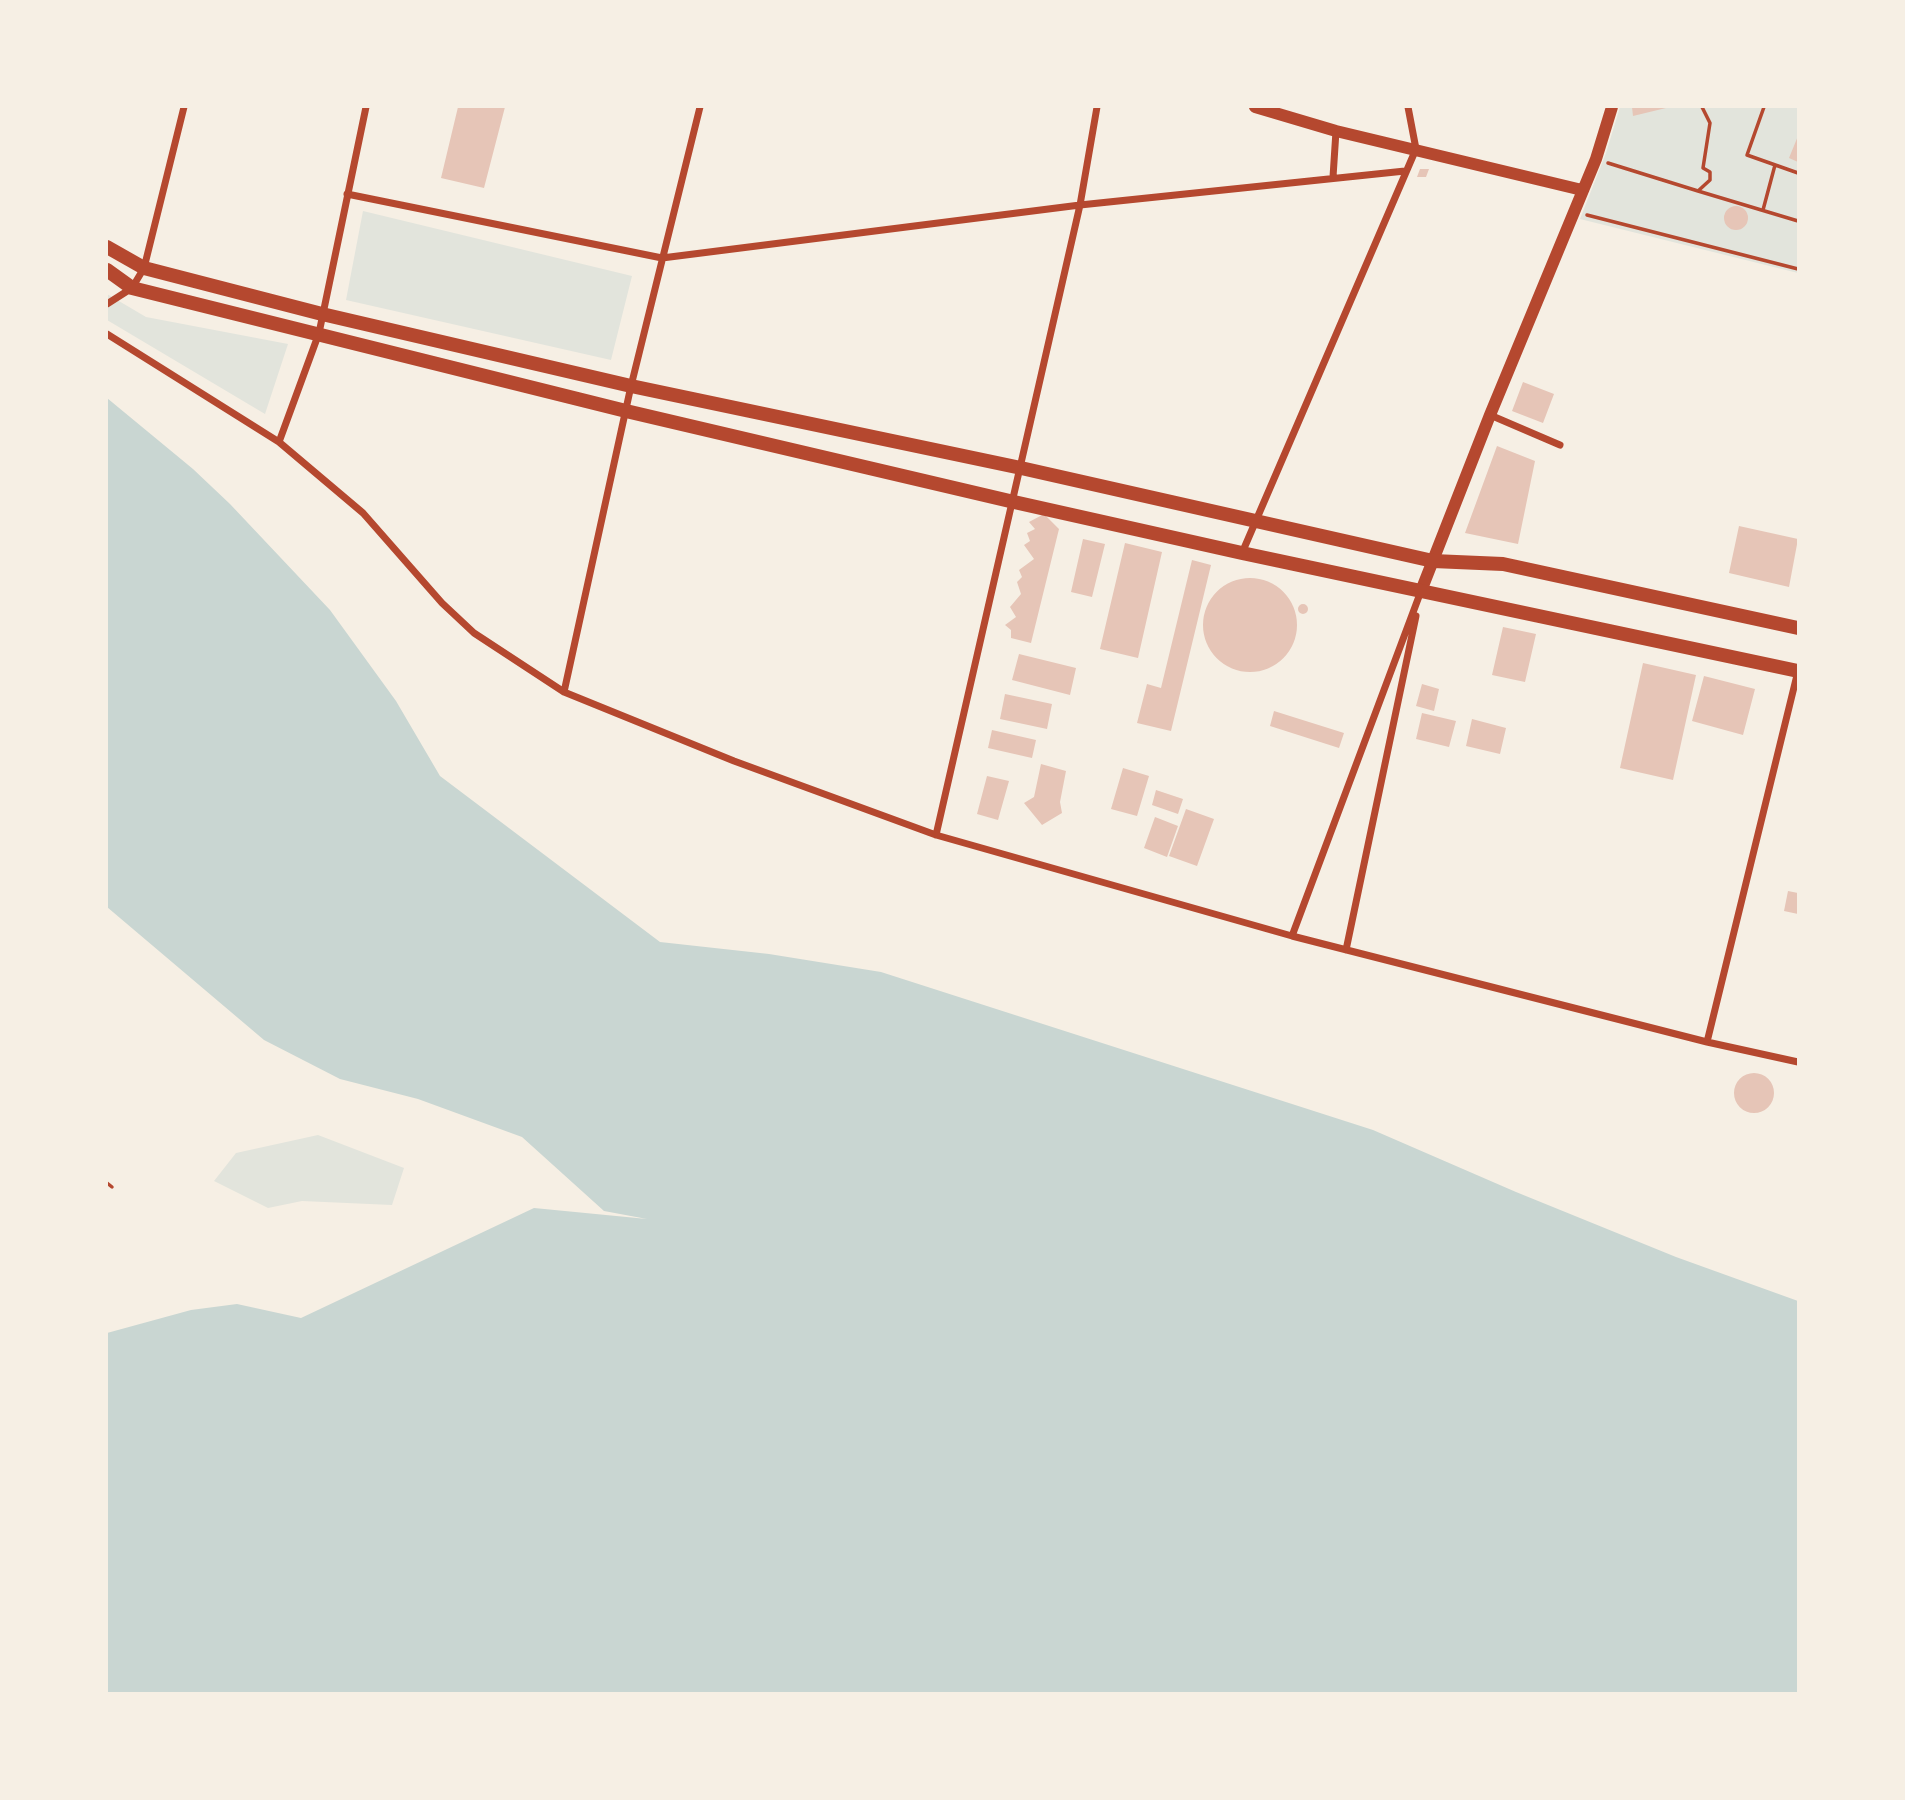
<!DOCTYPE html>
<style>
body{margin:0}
#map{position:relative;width:1905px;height:1800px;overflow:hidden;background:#f6efe4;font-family:"Archivo Narrow",sans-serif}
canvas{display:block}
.frame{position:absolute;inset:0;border:108px solid #f6efe4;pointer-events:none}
</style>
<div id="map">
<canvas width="1905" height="1800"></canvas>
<div class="frame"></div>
</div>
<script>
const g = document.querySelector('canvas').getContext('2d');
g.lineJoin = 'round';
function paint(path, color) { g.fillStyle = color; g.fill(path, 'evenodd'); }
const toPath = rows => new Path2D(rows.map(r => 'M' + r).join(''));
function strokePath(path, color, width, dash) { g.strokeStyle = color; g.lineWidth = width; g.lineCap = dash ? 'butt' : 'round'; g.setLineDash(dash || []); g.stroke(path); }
paint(toPath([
 [1620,107,1798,107,1798,273,1580,219,1606,153],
 [363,211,632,276,611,360,346,300],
 [107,294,146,317,288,344,265,414,107,320],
 [318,1135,404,1168,392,1205,302,1201,268,1208,214,1181,236,1153]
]), '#e2e4dc');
paint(toPath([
 [107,398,193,469,230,504,330,610,396,701,440,776,660,942,769,954,881,972,1373,1130,1516,1192,1676,1257,1798,1301,1798,1693,107,1693,107,1333,191,1310,237,1304,301,1318,534,1208,647,1219,604,1211,522,1137,418,1099,340,1079,264,1040,107,907]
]), '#c9d6d2');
paint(toPath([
 [458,107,505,107,484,188,441,178],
 [1632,107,1665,107,1666,108,1633,116],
 [1798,136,1798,162,1789,158],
 [1420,169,1429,169,1426,177,1417,177],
 '1724 218a12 12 0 1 1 24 0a12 12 0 1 1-24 0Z',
 [1523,382,1554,394,1543,423,1512,411],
 [1497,446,1535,461,1518,544,1465,533],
 [1044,514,1059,529,1031,643,1011,638,1011,630,1005,625,1016,617,1010,607,1021,594,1017,582,1022,577,1019,570,1034,559,1024,545,1030,541,1027,533,1035,529,1029,522],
 [1739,526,1798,539,1789,587,1729,573],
 [1083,539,1105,544,1092,597,1071,592],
 [1125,543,1162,552,1138,658,1100,649],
 [1192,560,1211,565,1171,731,1137,723,1147,684,1161,688],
 '1203 625a47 47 0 1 1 94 0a47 47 0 1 1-94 0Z',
 '1298 609a5 5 0 1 1 10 0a5 5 0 1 1-10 0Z',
 [1503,627,1536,634,1525,682,1492,675],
 [1019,654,1076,668,1070,695,1012,680],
 [1643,663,1696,675,1673,780,1620,768],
 [1704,676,1755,689,1743,735,1692,721],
 [1422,684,1439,689,1434,711,1416,706],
 [1005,694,1052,704,1047,729,1000,719],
 [1274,711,1344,733,1339,748,1270,726],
 [1422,713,1456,721,1449,747,1416,739],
 [1472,719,1506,728,1500,754,1466,746],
 [992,730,1036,740,1032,758,988,748],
 [1041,764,1066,771,1060,802,1062,813,1042,825,1024,803,1034,797],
 [1123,768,1149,776,1137,816,1111,809],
 [987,776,1009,781,998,820,977,814],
 [1156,790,1183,799,1178,814,1152,805],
 [1186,809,1214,819,1197,866,1169,856],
 [1155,817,1178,826,1167,857,1144,848],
 [1788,891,1798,893,1798,914,1784,911],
 '1734 1093a20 20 0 1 1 40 0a20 20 0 1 1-40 0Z'
]), '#e6c5b7');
strokePath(toPath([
 [1764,107,1747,155,1798,173],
 [1608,163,1698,191,1710,180,1710,172,1703,168,1710,123,1702,107],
 [1698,191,1798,221],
 [1763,210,1775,165],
 [1587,215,1798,269],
 [107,1183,112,1187]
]), '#b5482f', 3.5);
strokePath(toPath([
 [1333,177,1336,131],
 [347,194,662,258,1080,205,1405,171],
 [107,304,132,288,144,268,184,107],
 [107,334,279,442,363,513,442,603,474,633,564,692,734,761,936,835,1292,936,1707,1042,1798,1062],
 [1490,415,1560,445],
 [279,442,319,333,366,107],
 [1242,553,1416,149,1408,107],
 [564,692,631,386,700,107],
 [936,835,1080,205,1097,107],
 [1292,936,1421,591],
 [1346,950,1416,616],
 [1707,1042,1798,671]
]), '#b5482f', 7);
strokePath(toPath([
 [1255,107,1336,131,1582,190],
 [1421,591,1490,415,1596,159,1612,107]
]), '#b5482f', 12);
strokePath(toPath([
 [107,247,144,268,322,314,631,386,1021,468,1433,561,1503,564,1798,628],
 [107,270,132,288,626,411,1014,502,1242,553,1798,671]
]), '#b5482f', 14);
</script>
